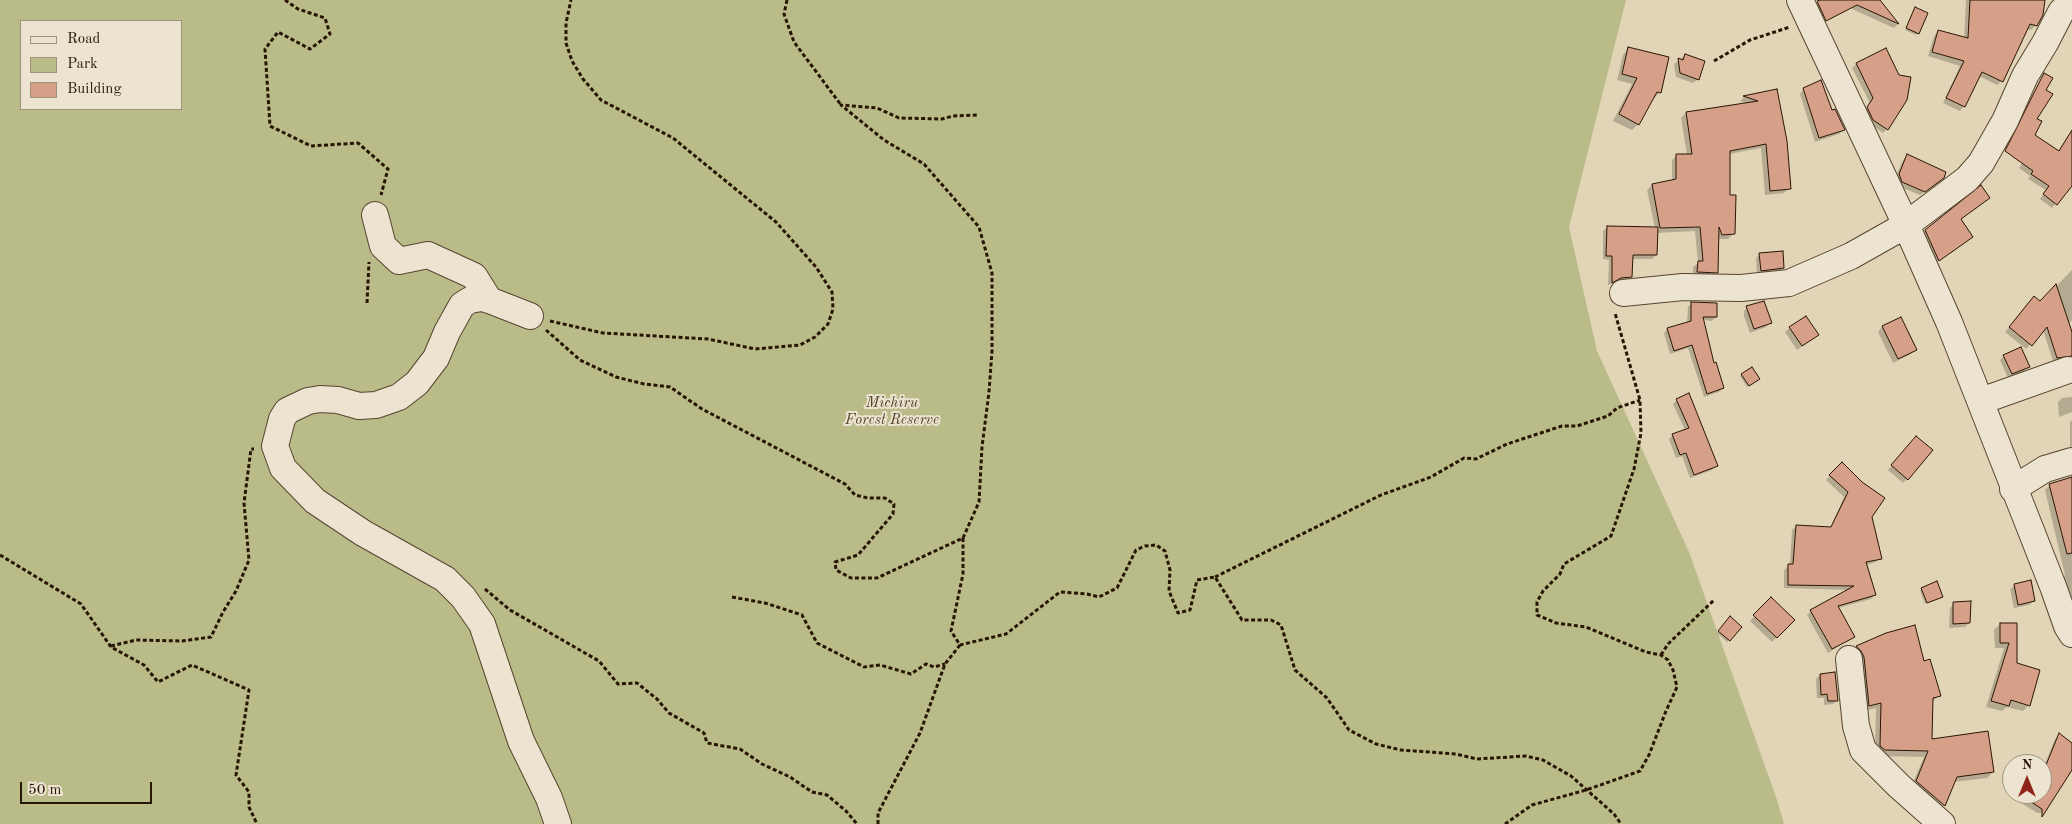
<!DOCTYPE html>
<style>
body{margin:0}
#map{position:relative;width:2072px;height:824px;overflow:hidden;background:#e2d4b6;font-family:"Old Standard TT",serif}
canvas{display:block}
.legend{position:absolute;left:20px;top:20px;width:162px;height:90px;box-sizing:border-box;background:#ece3d0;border:1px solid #9e917e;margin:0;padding:6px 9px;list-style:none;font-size:15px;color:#291503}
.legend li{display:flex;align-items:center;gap:10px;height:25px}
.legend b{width:25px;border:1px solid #9e917e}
.north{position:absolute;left:2002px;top:754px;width:50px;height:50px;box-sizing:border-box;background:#ece3d0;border:1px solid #9e917e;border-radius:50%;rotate:0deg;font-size:14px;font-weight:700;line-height:20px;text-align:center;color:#291503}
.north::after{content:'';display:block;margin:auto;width:18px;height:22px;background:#8f2418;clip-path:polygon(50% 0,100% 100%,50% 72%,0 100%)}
.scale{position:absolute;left:20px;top:782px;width:132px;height:22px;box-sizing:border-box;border:2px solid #291503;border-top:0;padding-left:6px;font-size:15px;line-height:18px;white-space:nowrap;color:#291503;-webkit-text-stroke:4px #ece3d0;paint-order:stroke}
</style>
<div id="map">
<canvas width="2072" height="824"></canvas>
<ul class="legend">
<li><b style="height:6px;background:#ece3d0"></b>Road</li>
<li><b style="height:14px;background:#b9bb89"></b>Park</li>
<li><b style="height:14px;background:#d5a087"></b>Building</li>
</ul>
<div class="north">N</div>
<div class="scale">50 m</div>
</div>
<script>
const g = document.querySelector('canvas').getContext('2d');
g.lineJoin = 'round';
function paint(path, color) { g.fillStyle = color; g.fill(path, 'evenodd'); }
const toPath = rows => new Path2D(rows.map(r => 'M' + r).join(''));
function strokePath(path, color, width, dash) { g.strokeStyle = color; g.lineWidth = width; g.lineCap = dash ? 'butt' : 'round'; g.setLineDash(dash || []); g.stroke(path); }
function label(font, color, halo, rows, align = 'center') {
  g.font = font + ' "Old Standard TT",serif'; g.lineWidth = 4; g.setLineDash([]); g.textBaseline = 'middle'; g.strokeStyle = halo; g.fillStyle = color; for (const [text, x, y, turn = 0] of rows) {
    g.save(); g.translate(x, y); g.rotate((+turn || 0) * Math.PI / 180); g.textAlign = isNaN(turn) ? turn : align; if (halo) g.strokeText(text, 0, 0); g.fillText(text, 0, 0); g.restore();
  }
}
paint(toPath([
 [0,0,1626,0,1569,227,1597,351,1689,552,1777,800,1784,824,0,824],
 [21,21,181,21,181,109,21,109]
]), '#b9bb89');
paint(toPath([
 [1823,0,1844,0,1846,10,1824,22,1816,4],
 [1859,0,1879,0,1898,24,1894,28,1850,8],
 [1966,0,2044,0,2036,25,2031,30,2026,29,2002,81,1997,85,1979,76,1964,106,1960,111,1943,103,1960,66,1928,56,1934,36,1938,31,1964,39],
 [1915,10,1918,33,1916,35,1905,30],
 [1629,48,1660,92,1654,98,1652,98,1638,124,1632,130,1613,121,1632,84,1617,80,1623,55],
 [1885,50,1887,129,1883,133,1869,123,1864,112,1870,103,1852,68,1856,64],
 [1685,55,1698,79,1693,83,1676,77,1674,64],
 [1804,89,1843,130,1839,134,1815,142,1800,94],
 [1776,91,1789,188,1784,193,1765,195,1761,148,1729,154,1728,196,1733,234,1728,239,1717,239,1717,272,1712,277,1693,277,1693,267,1698,263,1695,231,1656,233,1656,255,1652,259,1631,259,1631,276,1627,281,1616,282,1608,285,1609,260,1603,259,1603,231,1607,227,1655,228,1647,190,1652,185,1672,181,1672,160,1677,155,1687,155,1681,118,1686,113,1748,104,1740,101,1744,97],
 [2072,130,2072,183,2052,208,2040,199,2046,190,2028,179,2030,176,2019,168,2036,144,2058,151],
 [1907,156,1938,182,1920,195,1898,186,1895,179,1903,160],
 [1989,198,1960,220,1971,236,1932,266,1919,237,1925,231],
 [1760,254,1783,268,1779,272,1757,275,1756,258],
 [2072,270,2072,320,2068,324,2072,336,2072,362,2053,361,2043,330,2026,349,2005,332,2030,302,2040,303],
 [1692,303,1716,317,1712,321,1703,320,1713,364,1723,388,1719,392,1704,397,1688,348,1670,354,1664,333,1667,329,1687,323,1688,307],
 [1748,307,1770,323,1766,327,1750,333,1744,316,1744,311],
 [1900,319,1915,350,1911,354,1893,363,1878,332,1882,327],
 [1790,328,1817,335,1797,350,1785,332],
 [2004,356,2028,366,2024,371,2008,378,2000,360],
 [1742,375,1757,381,1747,387,1740,376],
 [2072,397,2072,412,2059,417,2058,402,2062,398],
 [1677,400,1716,466,1712,470,1690,478,1682,456,1676,458,1669,439,1673,435,1685,430,1673,404],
 [2072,420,2072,452,2070,451,2070,422],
 [1912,442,1907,479,1903,483,1888,470],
 [1842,463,1871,517,1880,558,1876,562,1866,565,1875,595,1871,599,1838,608,1853,637,1828,653,1807,615,1811,611,1850,590,1784,588,1784,570,1790,565,1792,530,1796,526,1830,528,1844,497,1826,480],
 [2072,478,2072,597,2070,598,2060,579,2065,575,2045,490,2050,485],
 [2015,585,2034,601,2029,605,2014,608,2010,589],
 [1922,589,1941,597,1925,604,1920,591],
 [1771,598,1794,620,1772,642,1750,621],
 [1954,604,1969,623,1965,627,1949,628,1950,608],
 [1730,618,1740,627,1727,642,1717,633],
 [2000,624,2016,624,2016,664,2029,705,2023,711,2007,707,2002,711,1986,707,2004,648,1995,648,1994,630],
 [1886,634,1923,662,1939,696,1932,702,1931,740,1993,772,1987,778,1953,782,1944,805,1938,811,1911,787,1924,757,1879,756,1875,752,1876,708,1864,711,1851,653,1857,647],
 [1820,675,1837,700,1833,704,1824,705,1824,698,1817,698,1816,679],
 [2059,735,2072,744,2072,767,2046,808,2041,813,2037,813,2012,797,2014,794,2042,794,2042,771,2055,739]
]), '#0003');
const building = toPath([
 [1820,0,1880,0,1899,24,1857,5,1826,21,1817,1,1820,0],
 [1970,0,2045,0,2043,15,2037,26,2030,24,2003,82,1982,72,1965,107,1946,98,1964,61,1932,52,1938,30,1968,38,1970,0],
 [1915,7,1928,13,1919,34,1906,28,1915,7],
 [1628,47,1669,57,1661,93,1657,92,1639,125,1619,114,1637,78,1622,74,1628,47],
 [1886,48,1899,75,1911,77,1907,100,1888,130,1873,120,1867,107,1873,98,1856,63,1886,48],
 [1685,54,1705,61,1699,80,1680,73,1678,58,1683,60,1685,54],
 [2044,73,2053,78,2046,90,2053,94,2037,119,2042,121,2035,135,2059,151,2072,130,2072,186,2057,205,2043,194,2049,186,2031,174,2033,171,2005,151,2044,73],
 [1821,80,1832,110,1835,109,1845,130,1819,138,1803,88,1821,80],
 [1777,89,1787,141,1791,189,1770,191,1766,144,1730,151,1730,195,1736,195,1735,234,1722,235,1719,227,1718,273,1697,272,1698,261,1703,261,1700,227,1660,228,1652,184,1676,179,1676,154,1692,154,1686,112,1758,101,1743,96,1777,89],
 [1907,154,1946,172,1944,178,1925,192,1902,182,1899,174,1907,154],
 [1981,185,1990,198,1961,219,1973,237,1939,261,1925,230,1981,185],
 [1607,226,1658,227,1657,255,1633,255,1632,277,1621,278,1612,283,1612,256,1606,256,1607,226],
 [1783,251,1784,268,1761,271,1759,253,1783,251],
 [2056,284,2072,332,2072,356,2057,358,2047,327,2032,346,2009,327,2034,296,2040,301,2056,284],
 [1764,301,1772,323,1754,329,1746,306,1764,301],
 [1691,302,1717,303,1717,317,1703,317,1714,363,1716,362,1724,388,1707,394,1692,345,1674,351,1667,328,1691,321,1691,302],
 [1806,316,1819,335,1802,346,1789,327,1806,316],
 [1901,317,1917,350,1898,359,1882,326,1901,317],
 [2021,347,2030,367,2012,374,2003,355,2021,347],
 [1752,367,1760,379,1749,386,1741,374,1752,367],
 [1689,393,1718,466,1694,475,1686,453,1680,455,1672,434,1689,428,1676,399,1689,393],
 [1916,436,1933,450,1908,480,1891,465,1916,436],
 [1842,462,1862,482,1885,498,1872,517,1882,559,1866,562,1876,595,1838,606,1855,637,1832,649,1810,610,1854,586,1788,585,1788,564,1793,564,1796,525,1831,527,1848,492,1829,475,1842,462],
 [2072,477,2072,553,2067,554,2049,484,2072,477],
 [2031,580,2035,601,2018,605,2014,584,2031,580],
 [1937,581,1943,597,1927,603,1921,588,1937,581],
 [1771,597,1795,620,1777,638,1753,615,1771,597],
 [1971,601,1970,623,1953,624,1953,602,1971,601],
 [1730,616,1742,627,1730,641,1718,631,1730,616],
 [2000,623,2017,623,2017,663,2040,670,2030,706,2011,700,2009,706,1991,701,2009,643,2000,643,2000,623],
 [1915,625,1924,661,1930,659,1941,696,1933,698,1932,739,1988,731,1994,772,1957,777,1945,806,1916,781,1928,751,1885,750,1880,746,1881,703,1869,706,1864,657,1861,651,1856,646,1886,633,1915,625],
 [1835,672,1838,701,1828,701,1827,694,1821,695,1820,674,1835,672],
 [2059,733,2072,743,2072,770,2042,817,2042,809,2019,794,2042,794,2042,775,2059,733]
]);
paint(building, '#d5a087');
strokePath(building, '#291503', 1);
const minor = toPath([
 [1800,0,1906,225,1949,322,2054,589,2067,626,2072,634],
 [375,215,383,246,399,261,428,255,474,276,489,300],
 [1623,293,1683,287,1741,288,1789,283,1851,256,1906,225,1967,179,1981,163,2005,121,2025,76,2045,43,2061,12,2067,6,2072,4],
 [530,316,489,300,481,298,470,300,462,305,447,332,436,358,417,383,399,397,376,405,359,406,338,400,320,399,308,401,287,411,282,419,275,446,283,468,315,501,363,533,445,579,463,597,482,624,521,741,549,798,558,824],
 [1981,401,2068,370],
 [2013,489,2045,469,2072,461],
 [1849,659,1856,726,1863,750,1899,786,1942,824]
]);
strokePath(minor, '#574530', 28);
strokePath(toPath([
 [285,0,298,9,325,18,330,34,310,49,278,32,265,49,270,126,311,146,358,143,388,169,381,195],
 [787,0,784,14,794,42,841,105],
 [1714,61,1750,40,1790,27],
 [367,303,369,262],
 [550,321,603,333,708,339,755,349,800,345,815,337,828,324,833,309,832,292,816,267,776,222,673,138,601,100,583,79,572,61,566,43,566,23,571,0],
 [546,330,580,360,616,377,644,384,670,387,702,409,845,484,855,495,868,498,885,498,894,504,893,514,858,555,835,562,836,570,851,578,877,578,963,538,963,574,951,631,960,645,1006,634,1060,592,1087,594,1099,597,1117,588,1136,550,1145,546,1156,545,1165,551,1170,570,1169,591,1178,613,1190,610,1197,580,1215,577,1242,620,1271,620,1281,625,1295,670,1327,698,1349,730,1376,744,1401,750,1456,754,1477,759,1526,756,1543,760,1571,776,1614,814,1621,824],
 [963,538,979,502,982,447,989,392,992,351,992,273,979,227,924,164,884,140,841,105,877,108,899,118,942,119,953,116,977,115],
 [0,555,81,604,111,647,144,665,158,682,192,665,249,690,236,775,249,792,249,807,257,824],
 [1215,577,1381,495,1431,477,1464,458,1476,459,1507,444,1562,426,1577,426,1608,416,1617,408,1640,400],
 [485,589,510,610,599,661,618,684,637,683,657,699,669,713,704,733,707,743,740,749,762,764,790,777,812,792,827,795,846,811,857,824],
 [732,597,765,603,802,615,817,643,864,667,880,665,911,674,926,664,934,667,945,664],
 [111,646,136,640,182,641,211,637,223,612,236,591,249,560,244,503,251,449,254,449],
 [1661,655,1668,644,1714,600],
 [878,824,878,813,920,733,945,664,960,645],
 [1505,824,1532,805,1586,790,1640,771,1649,755,1666,711,1677,687,1673,670,1668,660,1661,655,1646,652,1586,627,1556,623,1537,615,1537,602,1543,591,1560,574,1564,564,1611,536,1634,469,1641,433,1640,400,1615,313]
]), '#291503', 3, [4, 2.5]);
strokePath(minor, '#ece3d0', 26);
label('italic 15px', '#54472b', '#ece3d0', [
 ["Michiru",892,403],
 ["Forest Reserve",892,420]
]);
</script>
